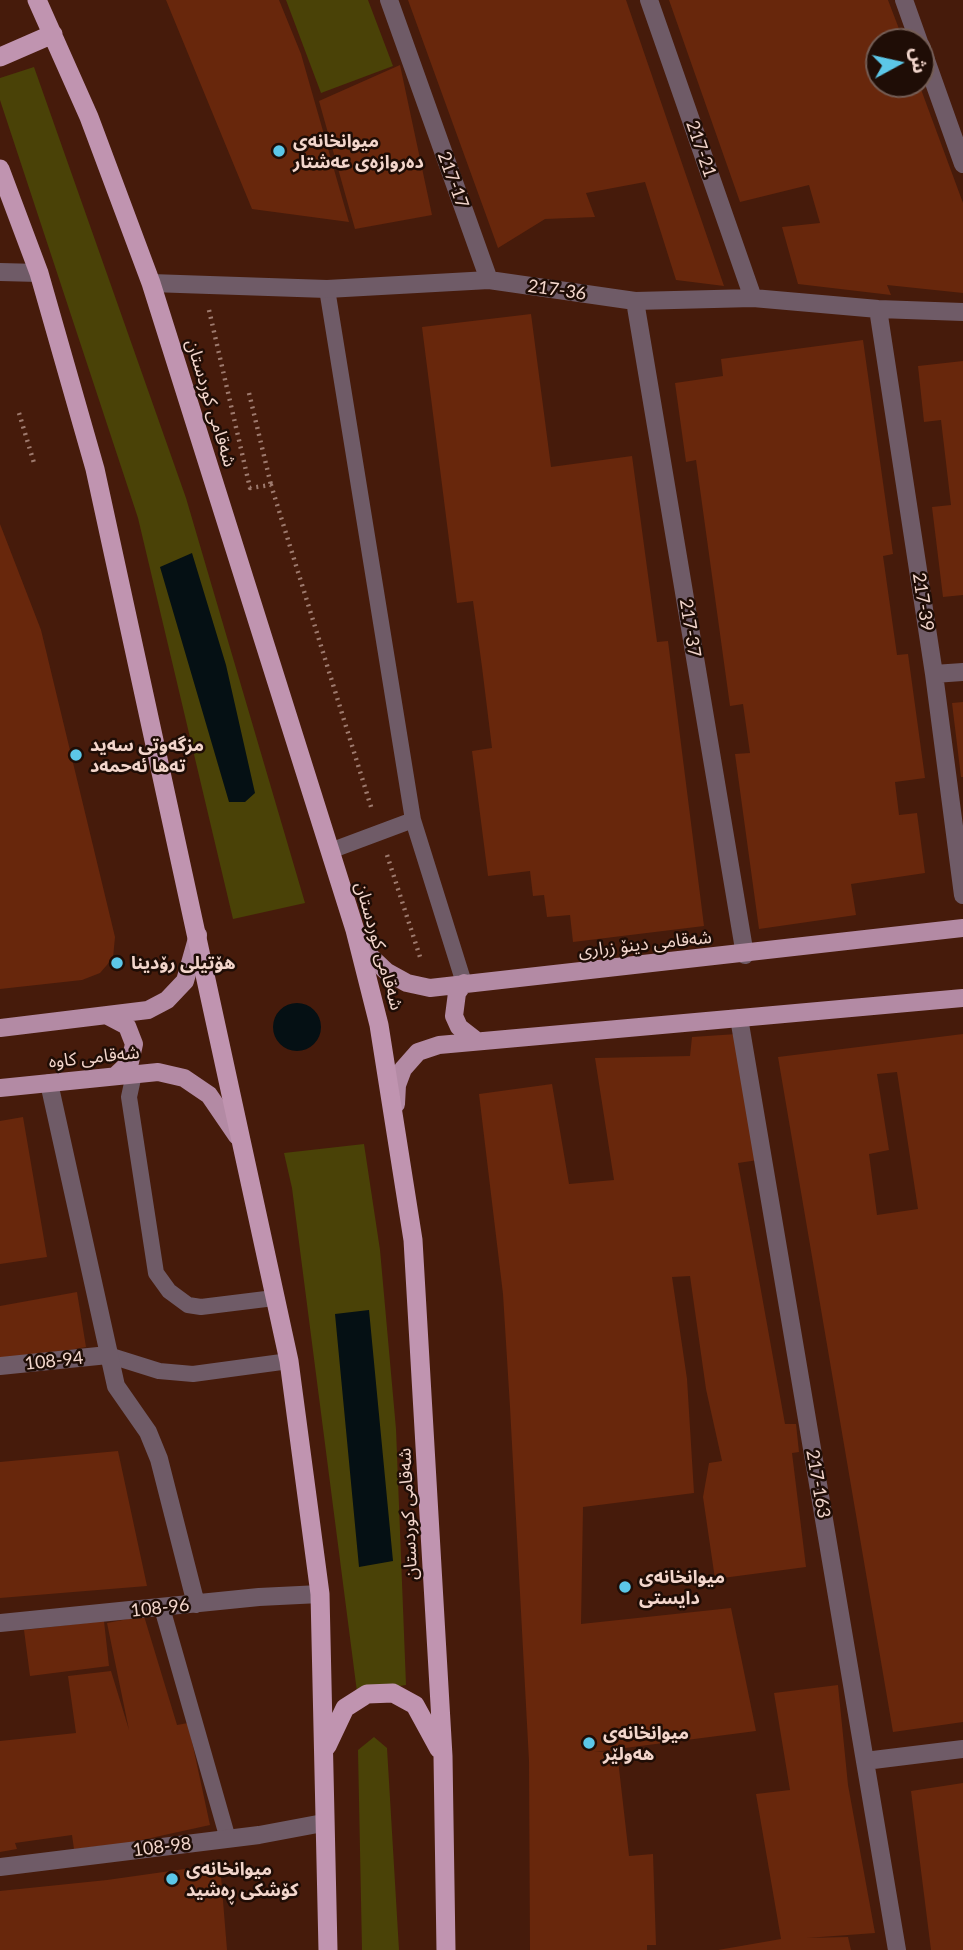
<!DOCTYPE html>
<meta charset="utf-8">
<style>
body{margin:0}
#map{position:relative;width:963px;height:1950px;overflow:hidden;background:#461b0b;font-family:Lato,"Noto Sans Arabic",sans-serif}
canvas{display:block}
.north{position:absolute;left:865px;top:28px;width:70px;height:70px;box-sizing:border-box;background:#1f0d06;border:2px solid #745d55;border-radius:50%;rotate:82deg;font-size:19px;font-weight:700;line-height:28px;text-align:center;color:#f3d6cc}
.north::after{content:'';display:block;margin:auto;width:24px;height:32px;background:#5cc7e8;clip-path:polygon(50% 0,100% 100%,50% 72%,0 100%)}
</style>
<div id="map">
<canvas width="963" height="1950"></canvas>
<div class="north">ش</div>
</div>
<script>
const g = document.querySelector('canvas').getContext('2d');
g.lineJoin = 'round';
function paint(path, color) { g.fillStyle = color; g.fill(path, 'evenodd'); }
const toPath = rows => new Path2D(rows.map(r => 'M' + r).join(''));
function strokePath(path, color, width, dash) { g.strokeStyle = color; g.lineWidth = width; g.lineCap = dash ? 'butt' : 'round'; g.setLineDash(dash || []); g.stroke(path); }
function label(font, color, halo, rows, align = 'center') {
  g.font = font + ' Lato,"Noto Sans Arabic",sans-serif'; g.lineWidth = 5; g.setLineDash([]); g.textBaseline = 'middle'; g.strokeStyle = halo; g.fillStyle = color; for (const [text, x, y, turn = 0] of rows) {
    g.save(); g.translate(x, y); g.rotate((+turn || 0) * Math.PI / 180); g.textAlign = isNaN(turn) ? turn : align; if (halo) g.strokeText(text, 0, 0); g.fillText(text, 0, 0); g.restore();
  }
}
paint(toPath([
 [286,0,368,0,393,66,321,93],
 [34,67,186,498,305,903,233,919,138,518,0,100,0,78],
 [364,1144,380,1250,396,1429,406,1685,357,1692,292,1188,284,1153],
 [374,1737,387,1748,399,1950,362,1950,358,1750]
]), '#4a4207');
paint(toPath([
 [192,553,226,665,255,793,245,802,229,802,160,567],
 '273 1027a24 24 0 1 1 48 0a24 24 0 1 1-48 0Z',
 [369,1310,393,1561,359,1567,335,1314]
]), '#051014');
paint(toPath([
 [166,0,279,0,301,54,349,222,252,209],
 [408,0,626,0,724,286,676,280,645,182,586,193,595,217,545,219,498,248],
 [669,0,888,0,904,42,879,42,879,84,919,84,963,203,963,293,887,285,891,295,798,284,782,227,820,223,809,185,740,202],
 [400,65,432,215,355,229,319,101],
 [531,314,551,467,632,456,657,642,668,641,704,926,573,942,570,915,547,917,544,895,533,896,530,871,488,876,472,751,492,748,482,667,473,601,457,603,422,327],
 [863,340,893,554,883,556,897,655,908,654,925,778,895,782,899,815,917,813,925,873,851,884,856,915,759,929,735,754,750,753,743,704,730,706,696,460,686,462,675,383,723,376,721,359],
 [963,361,963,595,943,597,932,507,951,505,941,420,924,422,918,366],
 [0,524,41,630,115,937,113,958,100,973,82,980,0,989],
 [963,702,963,777,961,777,952,703],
 [737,1034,758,1160,738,1163,785,1424,796,1424,799,1452,792,1453,806,1567,715,1579,703,1497,709,1463,722,1461,706,1389,690,1276,672,1277,687,1379,694,1493,583,1507,581,1624,731,1608,756,1731,594,1752,617,1751,629,1856,653,1854,656,1945,647,1945,647,1950,530,1950,529,1761,510,1407,503,1294,479,1094,552,1084,569,1184,614,1180,595,1058,690,1056,692,1037],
 [963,1034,963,1722,893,1732,778,1057],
 [897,1072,918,1209,877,1215,869,1154,889,1150,877,1074],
 [23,1117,47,1257,0,1264,0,1121],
 [77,1292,86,1347,0,1362,0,1306],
 [118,1451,147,1586,0,1598,0,1462],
 [144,1616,177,1725,188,1723,210,1825,128,1843,74,1849,72,1835,15,1843,17,1849,0,1852,0,1741,76,1733,68,1676,111,1671,129,1730,107,1623],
 [104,1621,109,1666,30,1676,24,1630],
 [838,1685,848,1785,875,1933,807,1938,848,1937,851,1950,718,1950,781,1939,756,1794,790,1790,774,1693],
 [963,1783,963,1950,931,1950,911,1791],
 [220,1864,227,1950,0,1950,0,1891,107,1880]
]), '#68270c');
strokePath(toPath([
 [209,310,250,488,271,485,372,810],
 [249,393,271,485],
 [19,413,34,463],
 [387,855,421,960]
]), '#9e7a6e', 4.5, [2, 5]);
strokePath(toPath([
 [327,289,413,820,464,983],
 [330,851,413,820],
 [134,1074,129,1097,156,1273,169,1291,188,1305,201,1307,274,1298],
 [108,1355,159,1371,193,1374,289,1361],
 [162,1608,228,1839]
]), '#6f5b67', 16);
strokePath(toPath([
 [389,0,489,280],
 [649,0,753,298],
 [904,0,919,42],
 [921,46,963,164],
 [0,272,39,273],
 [151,283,327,289,489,280,635,301,753,298,878,309,963,312],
 [635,301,745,955],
 [878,309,934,674,963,895],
 [934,674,963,672],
 [739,1018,897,1950],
 [49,1083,116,1386,148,1432,159,1459,196,1604],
 [0,1366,108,1355],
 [0,1623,259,1597,320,1594],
 [865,1761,963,1749],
 [0,1867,259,1835,323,1823]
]), '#6f5b67', 18);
strokePath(toPath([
 [360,938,370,956,387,972,407,983,430,988,963,928],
 [464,983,457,993,454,1016,459,1027,477,1041],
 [108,1016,127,1026,134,1044,130,1062,115,1076],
 [0,1028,148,1010,167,1000,185,981,198,935],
 [0,1088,158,1072,184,1078,209,1095,237,1136],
 [396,1104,397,1085,403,1069,418,1052,439,1045,963,998]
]), '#b38aa4', 18);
strokePath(toPath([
 [37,0,89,117,151,283,355,930,379,1025,413,1240,443,1756,446,1950],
 [0,57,53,34],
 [0,169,39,273,95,469,289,1361,320,1594,328,1950],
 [327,1746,345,1708,367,1694,393,1693,415,1705,439,1749]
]), '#c094b0', 19);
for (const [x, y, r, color] of [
 [279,151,7,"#5cc7e8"],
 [76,755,7,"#5cc7e8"],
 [117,963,7,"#5cc7e8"],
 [625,1587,7,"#5cc7e8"],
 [589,1743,7,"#5cc7e8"],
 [172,1879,7,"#5cc7e8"]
]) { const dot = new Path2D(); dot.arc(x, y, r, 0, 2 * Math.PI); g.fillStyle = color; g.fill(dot); strokePath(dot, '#1f0d06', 2.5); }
label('bold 18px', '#f3d6cc', '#1f0d06', [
 ["میوانخانەی",293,141],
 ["دەروازەی عەشتار",293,162],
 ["مزگەوتی سەید",90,745],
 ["تەها ئەحمەد",90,766],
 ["هۆتیلی رۆدینا",131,963],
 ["میوانخانەی",639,1577],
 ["دایستی",639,1598],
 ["میوانخانەی",603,1733],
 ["هەولێر",603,1754],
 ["میوانخانەی",186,1869],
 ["کۆشکی ڕەشید",186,1890]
], 'left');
label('18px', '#f3d6cc', '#1f0d06', [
 ["217-21",701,149,71],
 ["217-17",453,180,70],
 ["217-36",557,290,8],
 ["شەقامی کوردستان",211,403,73],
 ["217-39",923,602,81],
 ["217-37",690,628,81],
 ["شەقامی دینۆ زراری",645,944,-6],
 ["شەقامی کوردستان",379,946,74],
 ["شەقامی کاوە",94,1057,-6],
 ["108-94",54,1361,-6],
 ["217-163",818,1484,80],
 ["شەقامی کوردستان",408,1514,-93],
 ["108-96",160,1608,-6],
 ["108-98",162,1847,-7]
]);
</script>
